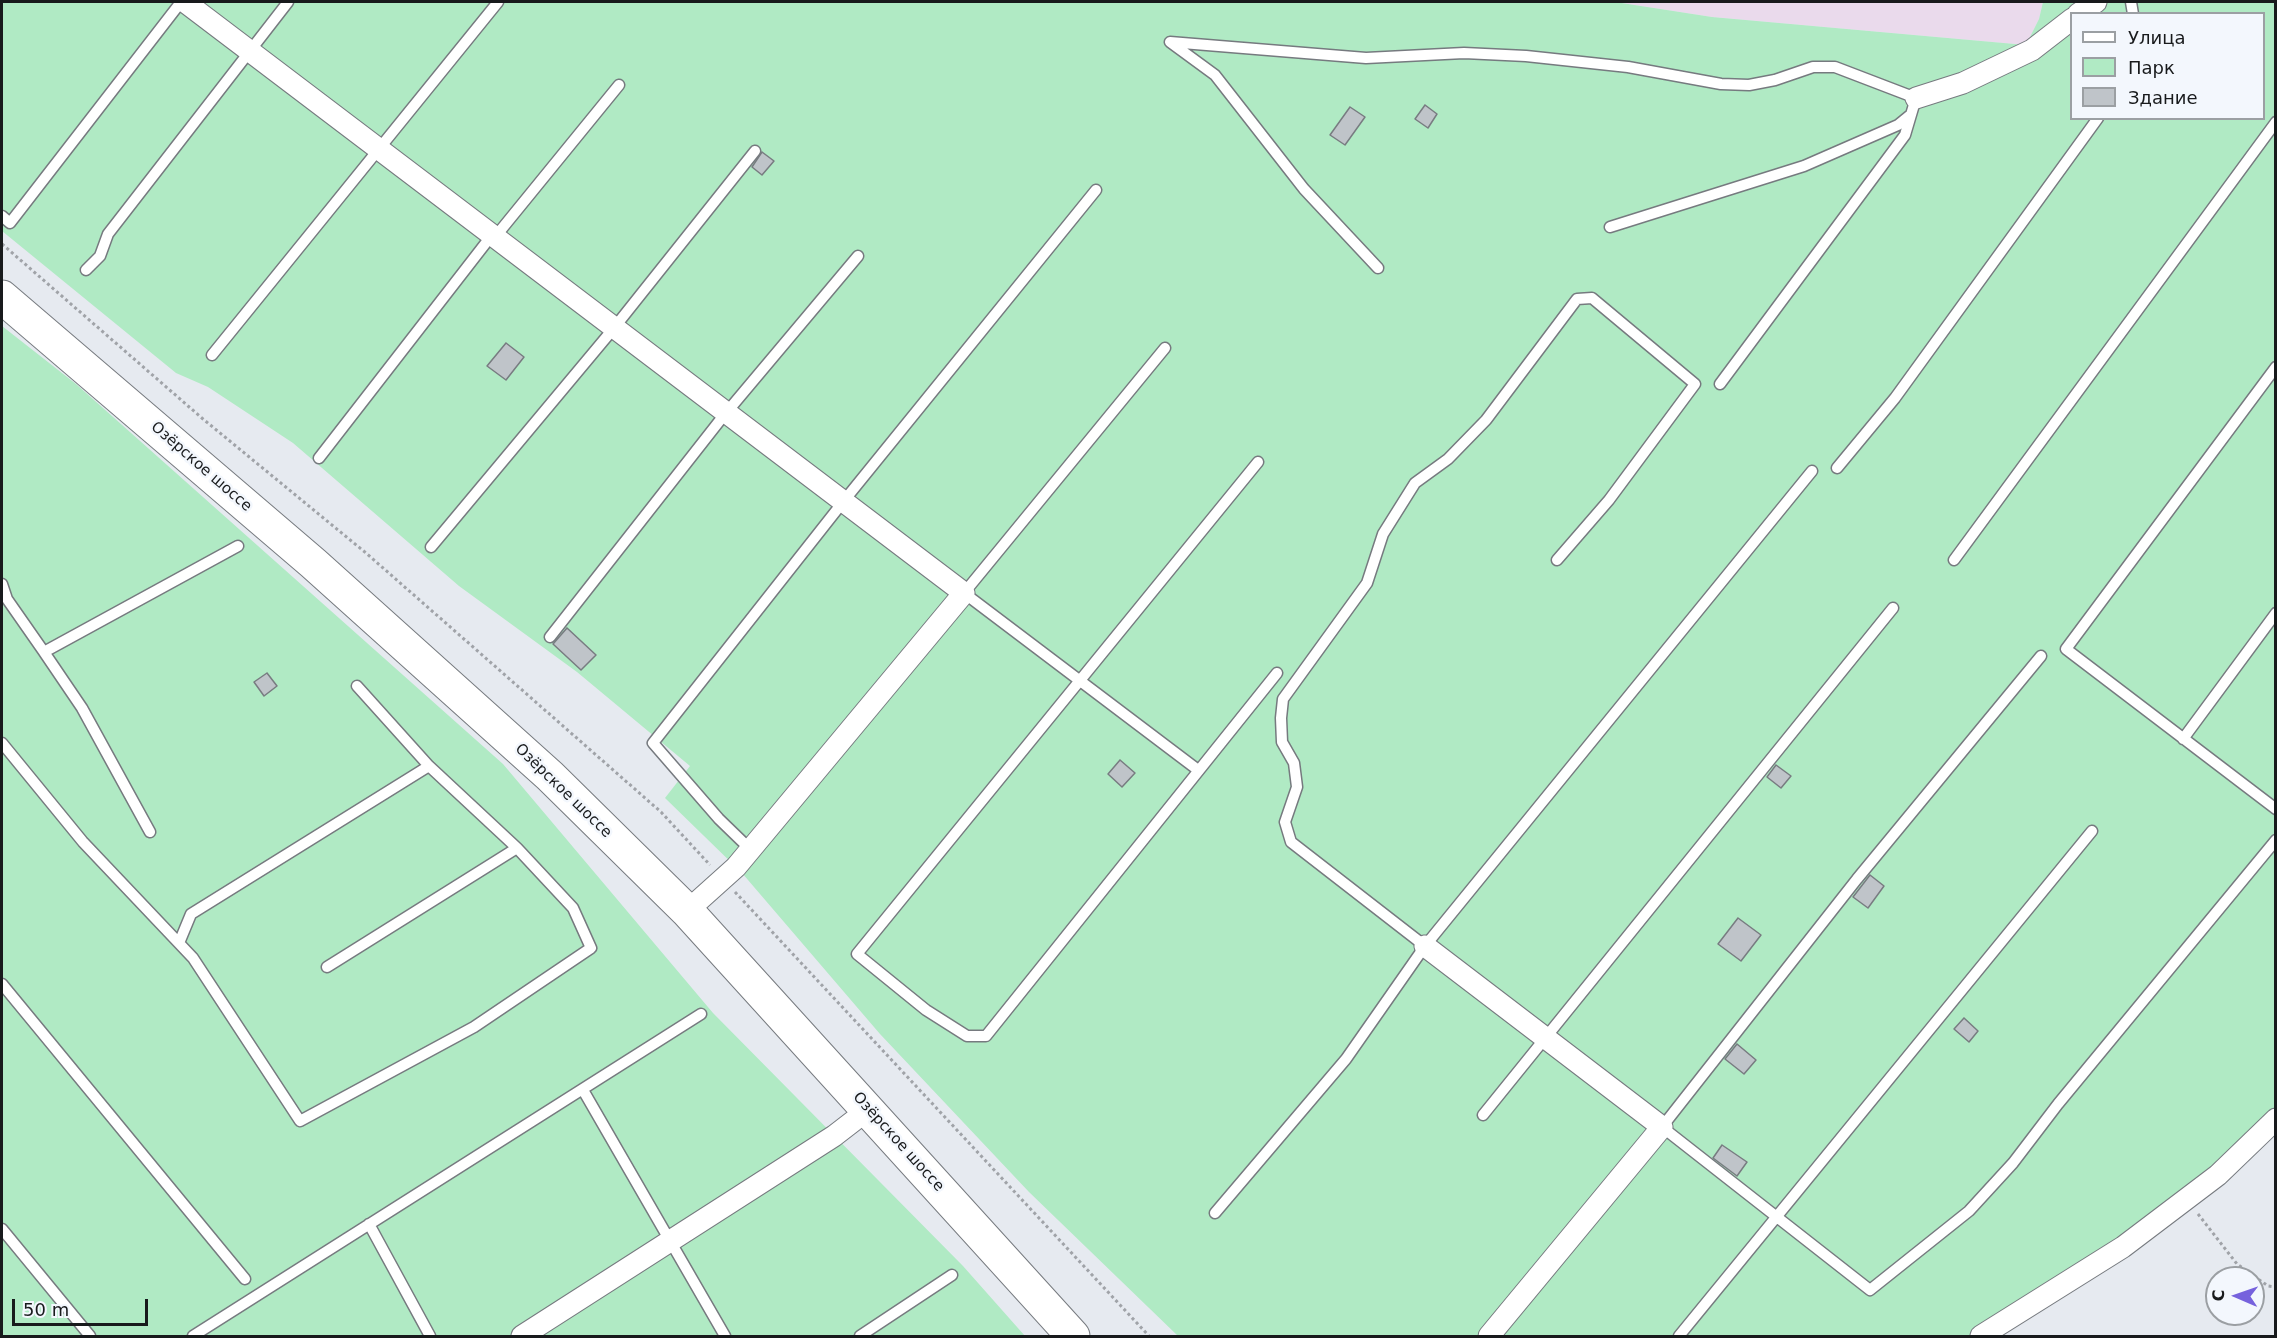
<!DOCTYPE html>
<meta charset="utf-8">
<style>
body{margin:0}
#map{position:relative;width:2277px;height:1338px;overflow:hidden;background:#e6eaf0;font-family:"DejaVu Sans",sans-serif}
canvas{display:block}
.frame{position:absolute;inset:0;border:3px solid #181a1c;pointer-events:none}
.legend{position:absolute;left:2070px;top:12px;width:195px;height:108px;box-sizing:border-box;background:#f3f7fd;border:2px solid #9b9fa3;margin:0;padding:8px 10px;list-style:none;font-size:18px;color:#181a1c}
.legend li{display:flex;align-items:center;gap:12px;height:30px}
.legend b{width:30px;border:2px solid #9b9fa3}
.north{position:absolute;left:2205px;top:1266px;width:60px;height:60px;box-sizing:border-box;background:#f3f7fd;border:2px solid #9b9fa3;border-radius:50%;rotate:272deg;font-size:16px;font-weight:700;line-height:24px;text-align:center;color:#181a1c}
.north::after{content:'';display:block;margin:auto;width:21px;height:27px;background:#7662dd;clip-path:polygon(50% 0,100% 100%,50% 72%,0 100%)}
.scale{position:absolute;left:12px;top:1299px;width:136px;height:27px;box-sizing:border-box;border:3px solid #181a1c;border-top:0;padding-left:8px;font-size:18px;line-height:21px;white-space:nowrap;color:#181a1c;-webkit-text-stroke:4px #f3f7fd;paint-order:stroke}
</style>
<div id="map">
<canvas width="2277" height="1338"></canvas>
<div class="frame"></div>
<ul class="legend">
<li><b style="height:8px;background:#fff"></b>Улица</li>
<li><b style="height:16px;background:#b0eac4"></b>Парк</li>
<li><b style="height:16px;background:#bfc4c9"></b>Здание</li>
</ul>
<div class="north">С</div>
<div class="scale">50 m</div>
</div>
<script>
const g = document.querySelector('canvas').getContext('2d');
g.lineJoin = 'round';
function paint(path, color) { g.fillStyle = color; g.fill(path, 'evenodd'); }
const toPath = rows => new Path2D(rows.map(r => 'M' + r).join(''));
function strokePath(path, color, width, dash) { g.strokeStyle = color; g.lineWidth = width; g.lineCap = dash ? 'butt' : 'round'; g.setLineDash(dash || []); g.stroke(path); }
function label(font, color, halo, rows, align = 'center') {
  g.font = font + ' "DejaVu Sans",sans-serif'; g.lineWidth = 5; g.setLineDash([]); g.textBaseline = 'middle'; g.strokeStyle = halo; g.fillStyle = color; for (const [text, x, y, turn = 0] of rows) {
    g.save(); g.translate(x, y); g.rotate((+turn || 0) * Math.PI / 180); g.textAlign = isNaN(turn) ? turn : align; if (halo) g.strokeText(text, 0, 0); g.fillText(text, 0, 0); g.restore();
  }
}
paint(toPath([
 [1615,2,2043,2,2039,19,2026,45,1712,17]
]), '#eadaec');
paint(toPath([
 [2,2,1615,2,1712,17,2026,45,2039,19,2043,2,2275,2,2275,1119,2218,1175,1981,1336,1178,1336,1029,1192,880,1034,742,873,665,798,690,766,577,672,459,586,293,443,208,387,176,373,2,231],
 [2072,14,2264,14,2264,118,2072,118],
 [2,326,76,384,503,764,713,1013,963,1266,1025,1336,2,1336]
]), '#b0eac4');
const building = toPath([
 [1425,105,1437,114,1428,128,1415,119,1425,105],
 [1350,107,1365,117,1345,145,1330,135,1350,107],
 [762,152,774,161,762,175,752,167,762,152],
 [506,343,524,357,506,380,487,366,506,343],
 [567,628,596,655,581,670,553,644,567,628],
 [267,673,277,686,264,696,254,682,267,673],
 [1120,760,1135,773,1122,787,1108,774,1120,760],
 [1776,765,1791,776,1781,788,1767,777,1776,765],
 [1870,875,1884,886,1868,908,1853,897,1870,875],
 [1738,918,1761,935,1741,961,1718,944,1738,918],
 [1964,1018,1978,1031,1969,1042,1954,1029,1964,1018],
 [1737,1044,1756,1060,1744,1074,1725,1059,1737,1044],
 [1722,1145,1747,1162,1737,1176,1713,1158,1722,1145]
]);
paint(building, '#bfc4c9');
strokePath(building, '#787c81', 1.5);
const lane = toPath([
 [2131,2,2133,14],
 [2,216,10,223,181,2],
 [1610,227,1804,166,1898,125,1909,116],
 [1378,268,1304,189,1215,75,1170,42,1366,58,1464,53,1526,56,1628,67,1721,84,1749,85,1775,80,1813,67,1835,67,1916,98,1905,135,1720,384],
 [86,270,100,256,108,234,288,2],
 [1165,348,964,593,1198,770],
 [212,355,498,2],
 [2276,367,2066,649,2276,809],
 [319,458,492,235,500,231,619,85],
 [1258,462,857,954,926,1010,967,1036,986,1036,1277,673],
 [1837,468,1895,398,2098,118],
 [431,547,614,328,755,151],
 [1954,560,2276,122],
 [2,584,7,599,44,652,238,546],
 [550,637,721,419,858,256],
 [44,652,82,708,150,832],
 [2041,656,1857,879,1662,1127,1870,1290,1969,1211,2013,1163,2058,1104,2276,840],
 [2183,739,2276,613],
 [2,743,83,842,193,958,300,1121,474,1027,591,948,573,908,517,848,429,766,357,686],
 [751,850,719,819,653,743,843,502,1096,190],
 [179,943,191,914,429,766],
 [1425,946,1291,842,1285,822,1297,787,1294,763,1282,742,1281,718,1283,699,1367,583,1383,534,1415,483,1448,459,1486,420,1577,299,1592,298,1695,384,1609,500,1557,560],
 [327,967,517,848],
 [2,984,245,1279],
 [583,1090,725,1336],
 [1483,1115,1893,608],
 [1215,1213,1346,1059,1425,946,1812,471],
 [369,1224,430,1336],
 [2,1229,90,1336],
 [193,1336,701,1014],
 [860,1336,952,1275],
 [1679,1336,2092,831]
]);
const street = toPath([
 [185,2,964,593,736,867,687,911],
 [2078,14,2096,2],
 [1916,98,1963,83,2032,50,2072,19],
 [1425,946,1662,1127,1489,1336],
 [522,1336,834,1136,869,1109],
 [1981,1336,2123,1247,2218,1175,2276,1119]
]);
const primary = toPath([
 [2,297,313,563,550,776,687,911,1073,1336]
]);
strokePath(lane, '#767a7f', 13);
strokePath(street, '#767a7f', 23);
strokePath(primary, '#767a7f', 35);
strokePath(toPath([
 [2,244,203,419,366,553,661,812,710,865],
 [735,892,1149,1336],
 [2198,1214,2237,1264,2268,1286,2276,1287]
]), '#a0a3a8', 3, [3, 3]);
strokePath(lane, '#fff', 10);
strokePath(street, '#fff', 21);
strokePath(primary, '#fff', 33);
label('15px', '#181a1c', '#f3f7fd', [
 ["Озёрское шоссе",201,467,41],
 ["Озёрское шоссе",563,791,44],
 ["Озёрское шоссе",898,1142,48]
]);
</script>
